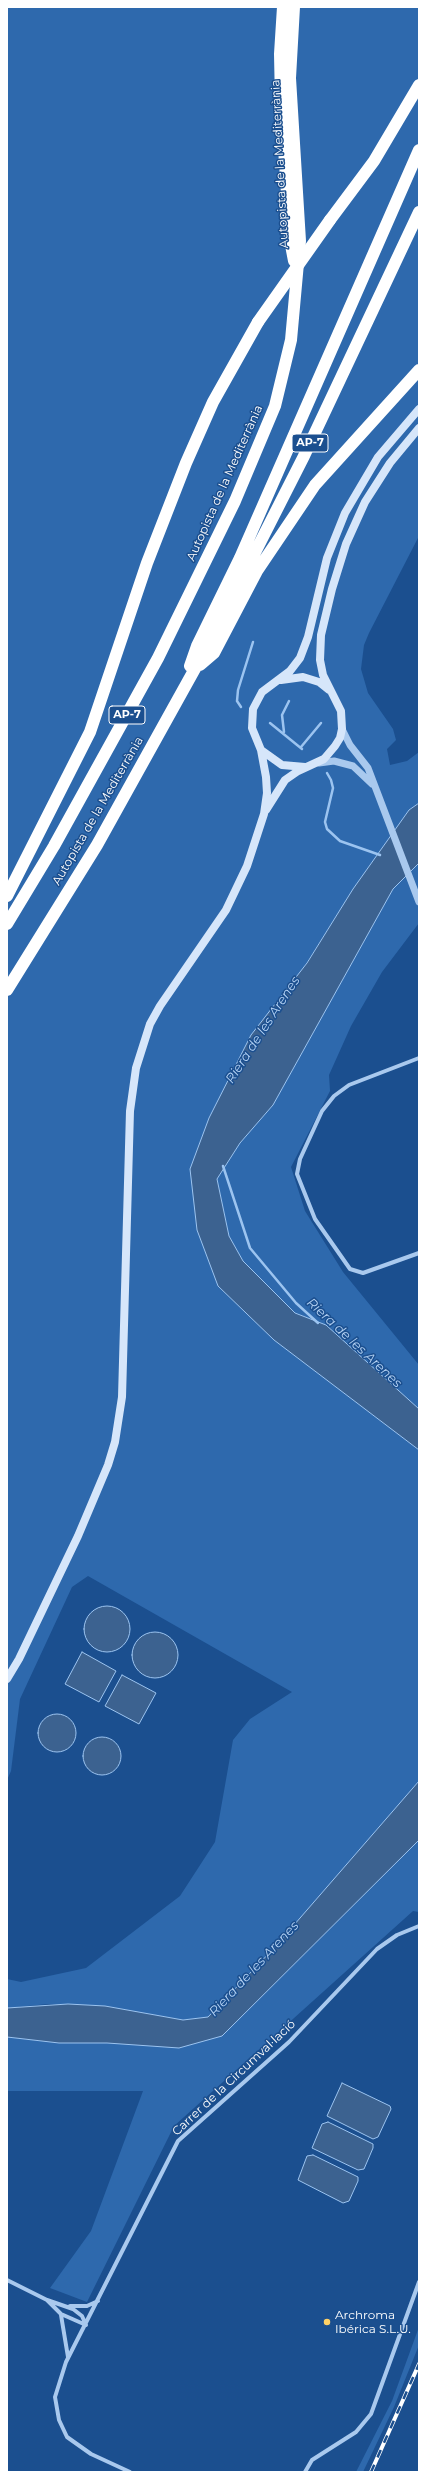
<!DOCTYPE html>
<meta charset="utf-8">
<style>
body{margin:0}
#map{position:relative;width:426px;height:2479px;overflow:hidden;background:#1b4f8f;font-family:Montserrat,sans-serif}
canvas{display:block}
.frame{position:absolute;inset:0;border:8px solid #fff;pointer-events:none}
</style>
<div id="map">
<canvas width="426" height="2479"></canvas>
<div class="frame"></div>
</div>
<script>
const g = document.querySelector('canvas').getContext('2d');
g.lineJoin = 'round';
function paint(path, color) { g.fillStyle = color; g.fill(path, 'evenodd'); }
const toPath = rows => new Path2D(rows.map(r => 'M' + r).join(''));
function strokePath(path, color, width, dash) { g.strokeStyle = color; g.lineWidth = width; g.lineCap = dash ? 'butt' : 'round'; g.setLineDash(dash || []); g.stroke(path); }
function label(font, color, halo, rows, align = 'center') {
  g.font = font + ' Montserrat,sans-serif'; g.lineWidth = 3; g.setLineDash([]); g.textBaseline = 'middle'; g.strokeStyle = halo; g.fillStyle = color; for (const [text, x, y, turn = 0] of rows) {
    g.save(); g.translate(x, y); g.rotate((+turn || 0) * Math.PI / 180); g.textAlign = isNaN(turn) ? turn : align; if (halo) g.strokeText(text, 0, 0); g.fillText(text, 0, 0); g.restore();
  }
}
paint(toPath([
 [7,7,419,7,419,536,369,633,364,645,361,669,368,693,393,729,396,740,387,749,390,765,407,761,419,752,419,803,409,810,353,889,209,1118,218,1286,274,1340,419,1450,419,1781,274,1948,208,2017,183,2020,105,2006,48,2004,7,2008,7,1979,21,1982,86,1968,180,1896,215,1842,233,1740,250,1719,292,1692,88,1576,72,1587,20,1699,11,1771,7,1780],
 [419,863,419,923,382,972,351,1026,329,1075,330,1091,291,1167,305,1211,343,1272,419,1365,419,1409,326,1325,295,1313,243,1261,229,1236,217,1179,240,1143,273,1105,393,889],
 [419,1840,419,1912,413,1911,174,2126,87,2302,50,2288,91,2231,143,2091,7,2091,7,2037,59,2043,107,2043,222,2036],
 [419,2327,419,2345,394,2407,363,2472,356,2472,392,2401]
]), '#2e69ad');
const water = toPath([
 [419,803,419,863,393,889,273,1105,240,1143,217,1179,229,1236,243,1261,295,1313,326,1325,419,1409,419,1450,274,1340,218,1286,197,1230,190,1169,209,1118,251,1035,307,963,353,889,409,810,419,803],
 '84 1629a23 23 0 1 1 46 0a23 23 0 1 1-46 0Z',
 '132 1655a23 23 0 1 1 46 0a23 23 0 1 1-46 0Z',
 [82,1652,116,1671,99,1702,65,1684,82,1652],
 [122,1675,156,1693,139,1724,105,1706,122,1675],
 '38 1733a19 19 0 1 1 38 0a19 19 0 1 1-38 0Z',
 '83 1756a19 19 0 1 1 38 0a19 19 0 1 1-38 0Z',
 [419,1781,419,1840,222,2036,179,2048,107,2043,59,2043,7,2037,7,2008,68,2004,105,2006,183,2020,208,2017,274,1948,419,1781],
 [342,2083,390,2106,391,2109,378,2137,373,2139,327,2116,342,2083],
 [328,2122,373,2144,373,2148,364,2169,358,2170,312,2148,322,2124,328,2122],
 [313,2155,358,2177,358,2181,349,2201,343,2203,298,2180,307,2156,313,2155]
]);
paint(water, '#3c6290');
strokePath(water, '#9cc4f0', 1);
strokePath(toPath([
 [241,707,237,701,238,690,253,642],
 [270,723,302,749],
 [284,732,282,715,289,701],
 [301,747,321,723],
 [327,773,331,780,333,788,325,822,327,829,340,841,380,855],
 [223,1166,250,1248,296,1303,318,1323]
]), '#9cc4f0', 2.5);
strokePath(toPath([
 [419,1058,349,1085,334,1096,322,1111,300,1159,297,1174,315,1219,350,1269,363,1273,419,1253],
 [7,2280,47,2300,73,2309,82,2316,86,2325],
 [47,2300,61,2314,86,2325],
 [70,2306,87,2306,98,2301],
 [61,2315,68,2357],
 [130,2472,91,2454,67,2437,59,2420,55,2397,66,2362,178,2141,289,2042,377,1949,397,1935,419,1926],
 [305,2472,312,2460,356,2432,371,2414,419,2282]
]), '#a9c9ee', 4);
strokePath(toPath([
 [342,729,350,745,368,768,419,902],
 [319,763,334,761,353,766,372,784]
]), '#a9c9ee', 7);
strokePath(toPath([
 [281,680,303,677,319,682,329,690],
 [305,767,282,765,261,750,252,728,253,709,262,692,290,671,300,658,308,637,327,558,345,513,378,457,419,409],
 [266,810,285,780,298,771,324,759,335,746,340,738,342,729,341,711,323,675,320,660,321,635,332,589,346,544,365,502,390,463,419,428],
 [7,1679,19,1659,78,1536,108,1465,115,1442,122,1397,130,1111,136,1068,150,1024,160,1006,226,910,247,866,264,814,267,793,266,777,261,750]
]), '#d6e6fa', 8);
strokePath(toPath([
 [283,7,280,54,281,102,290,240,294,261],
 [330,220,374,161,419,85],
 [200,665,214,653,257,571,315,485,419,370],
 [190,666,197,646,240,558,419,150],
 [7,896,90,732,147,563,186,463,213,402,258,322],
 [7,924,54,846,158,658,235,501,275,406,291,340,300,241,290,78,294,7],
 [7,990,97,845,207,647,304,456,419,212]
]), '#fff', 12);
const rail = toPath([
 [371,2472,419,2364]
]);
strokePath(rail, '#fff', 4);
strokePath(rail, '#1b4f8f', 2.5, [8]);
strokePath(toPath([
 [258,322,330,220]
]), '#fff', 12);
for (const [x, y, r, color] of [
 [327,2322,4,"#ffd166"]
]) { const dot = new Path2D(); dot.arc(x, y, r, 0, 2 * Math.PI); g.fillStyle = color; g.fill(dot); strokePath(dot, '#1b4f8f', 1.5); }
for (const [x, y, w] of [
 [310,443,36],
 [127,715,36]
]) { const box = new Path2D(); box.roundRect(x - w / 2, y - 9, w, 18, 3); g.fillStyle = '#1b4f8f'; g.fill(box); strokePath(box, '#fff', 1); }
label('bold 11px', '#fff', null, [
 ["AP-7",310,443],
 ["AP-7",127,715]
]);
label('12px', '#fff', '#1b4f8f', [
 ["Autopista de la Mediterrània",280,164,-93],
 ["Autopista de la Mediterrània",225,483,-66],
 ["Autopista de la Mediterrània",98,811,-60],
 ["Carrer de la Circumval·lació",234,2078,-43]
]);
label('12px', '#fff', '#1b4f8f', [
 ["Archroma",335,2315],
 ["Ibérica S.L.U.",335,2329]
], 'left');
label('italic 13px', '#b5d3f5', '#1b4f8f', [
 ["Riera de les Arenes",263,1030,-57],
 ["Riera de les Arenes",354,1343,43],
 ["Riera de les Arenes",254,1969,-47]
]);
</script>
